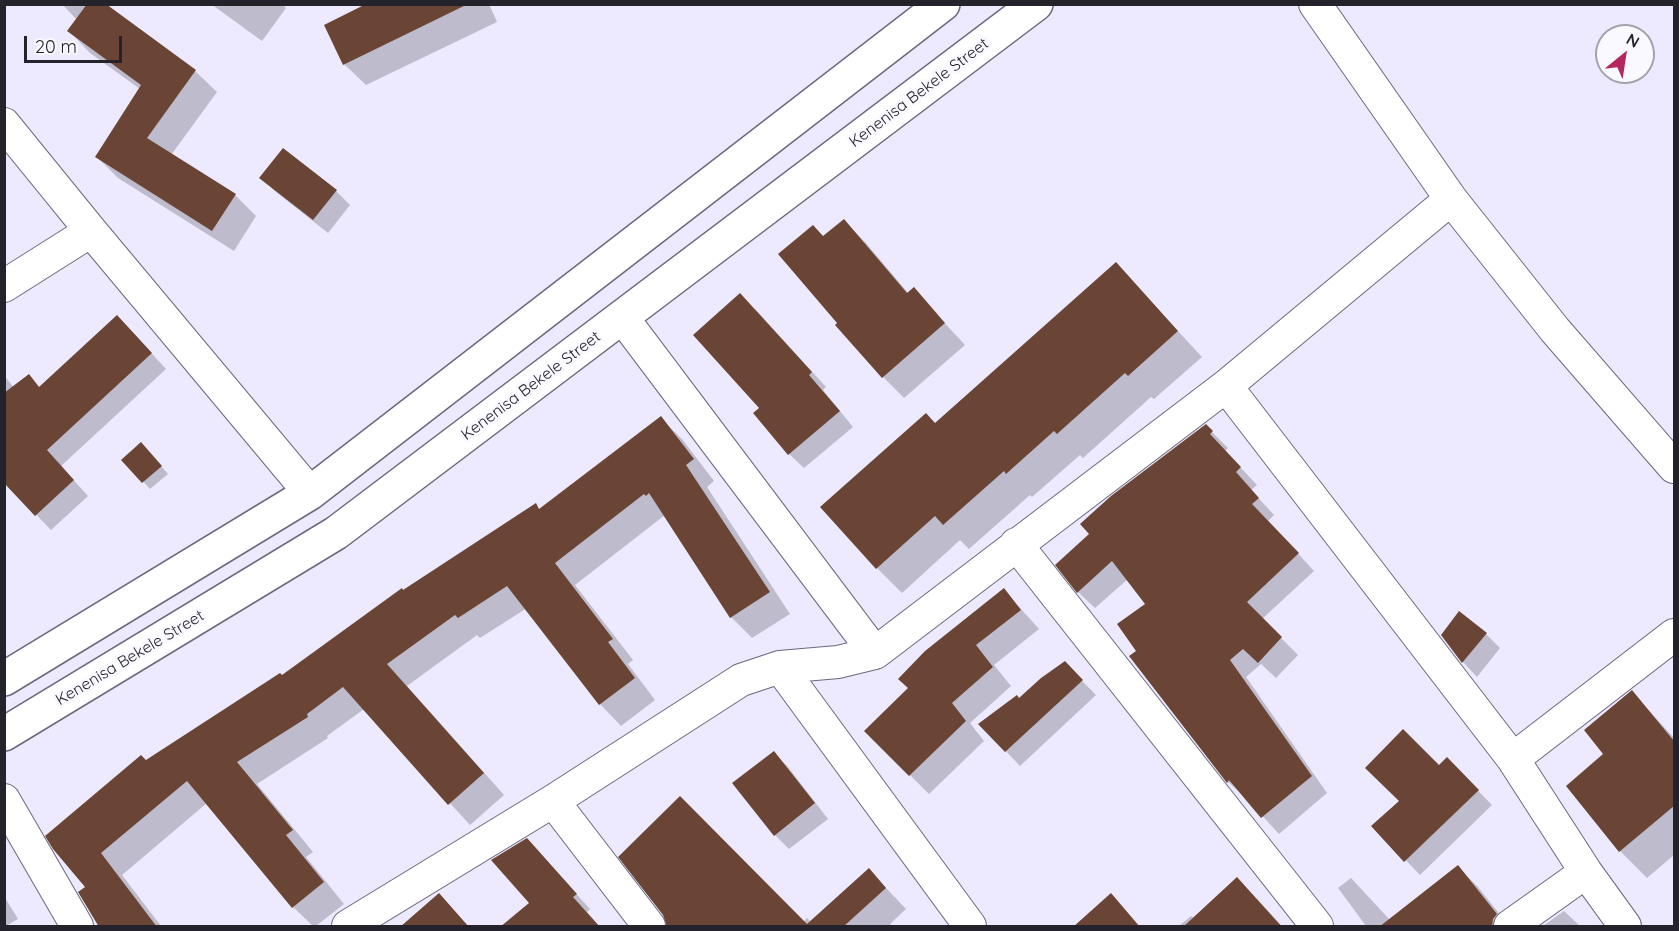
<!DOCTYPE html>
<style>
body{margin:0}
#map{position:relative;width:1679px;height:931px;overflow:hidden;background:#edeaff;font-family:Quicksand,sans-serif}
canvas{display:block}
.frame{position:absolute;inset:0;border:6px solid #24232c;pointer-events:none}
.north{position:absolute;left:1595px;top:24px;width:60px;height:60px;box-sizing:border-box;background:#faf9ff;border:2px solid #a4a3ab;border-radius:50%;rotate:30deg;font-size:16px;font-weight:700;line-height:24px;text-align:center;color:#24232c}
.north::after{content:'';display:block;margin:auto;width:21px;height:27px;background:#b4275d;clip-path:polygon(50% 0,100% 100%,50% 72%,0 100%)}
.scale{position:absolute;left:24px;top:36px;width:98px;height:27px;box-sizing:border-box;border:3px solid #24232c;border-top:0;padding-left:8px;font-size:18px;line-height:21px;white-space:nowrap;color:#24232c;-webkit-text-stroke:4px #faf9ff;paint-order:stroke}
</style>
<div id="map">
<canvas width="1679" height="931"></canvas>
<div class="frame"></div>
<div class="north">N</div>
<div class="scale">20 m</div>
</div>
<script>
const g = document.querySelector('canvas').getContext('2d');
g.lineJoin = 'round';
function paint(path, color) { g.fillStyle = color; g.fill(path, 'evenodd'); }
const toPath = rows => new Path2D(rows.map(r => 'M' + r).join(''));
function strokePath(path, color, width, dash) { g.strokeStyle = color; g.lineWidth = width; g.lineCap = dash ? 'butt' : 'round'; g.setLineDash(dash || []); g.stroke(path); }
function label(font, color, halo, rows, align = 'center') {
  g.font = font + ' Quicksand,sans-serif'; g.lineWidth = 6; g.setLineDash([]); g.textBaseline = 'middle'; g.strokeStyle = halo; g.fillStyle = color; for (const [text, x, y, turn = 0] of rows) {
    g.save(); g.translate(x, y); g.rotate((+turn || 0) * Math.PI / 180); g.textAlign = isNaN(turn) ? turn : align; if (halo) g.strokeText(text, 0, 0); g.fillText(text, 0, 0); g.restore();
  }
}
paint(toPath([
 [62,4,104,4,195,71,217,92,171,155,235,195,256,216,234,251,118,178,97,157,140,89,90,53,69,31,77,20],
 [211,4,282,4,286,8,262,41],
 [370,4,489,4,497,22,366,85,344,64],
 [261,178,336,191,350,205,328,233,276,192],
 [844,221,865,242,909,294,914,290,965,345,904,398,883,377,839,323],
 [1116,264,1202,357,1154,399,1151,397,1083,458,1080,455,1032,497,1030,495,969,549,960,540,902,593,877,568,935,424],
 [755,309,826,387,823,390,853,427,804,468,789,454,761,408],
 [132,332,166,369,61,466,88,496,51,530,4,481,4,375,14,388,29,376,40,388],
 [660,418,682,439,714,481,707,487,790,614,752,638,731,617,665,515,575,585,633,660,628,664,655,700,621,726,600,704,527,608,480,638,477,635,407,686,504,795,470,825,364,709,327,736,328,738,257,784,313,852,306,857,344,904,316,926,313,926,293,907,207,803,122,875,161,926,101,926,88,887,55,849,146,762,282,677,403,592,535,505,540,510],
 [1206,426,1228,448,1225,451,1257,485,1251,490,1274,515,1268,521,1314,571,1262,619,1298,655,1276,678,1261,664,1246,677,1327,793,1279,834,1245,797,1228,782,1131,656,1139,651,1147,604,1128,579,1095,608,1078,592],
 [148,451,168,474,150,489,124,460],
 [1004,590,1039,629,994,665,1011,686,970,723,984,741,929,794,866,731],
 [1486,634,1500,648,1477,677,1463,662,1442,635],
 [1079,678,1096,695,1020,766,980,724,1020,700],
 [1632,692,1674,738,1674,855,1647,878,1620,851,1568,786,1606,755],
 [774,753,788,767,828,819,789,849,775,835],
 [1447,759,1492,805,1420,875,1373,826],
 [527,840,590,909,587,912,599,926,531,903],
 [1458,867,1478,887,1506,922,1500,926,1366,926,1338,888,1351,878,1390,920],
 [869,870,906,909,890,924,893,926,668,926,803,922,807,918,811,922],
 [4,896,18,919,6,926,4,926],
 [1256,898,1282,926,1179,926,1191,916,1194,918],
 [1564,911,1580,926,1543,926]
]), '#0003');
paint(toPath([
 [87,4,106,4,196,70,147,138,236,194,212,231,95,157,141,85,67,31],
 [366,4,468,4,343,65,324,25],
 [283,148,337,190,313,220,259,178],
 [844,219,907,293,914,287,945,323,882,378,835,325,837,323,778,254,813,225,823,236],
 [1116,262,1178,331,1128,376,1125,373,1057,434,1054,431,1006,474,1004,471,943,525,935,516,876,569,820,507,926,413,935,423],
 [740,293,812,372,809,375,840,411,788,455,753,413,759,408,693,335],
 [117,315,152,353,47,450,74,480,35,516,4,483,4,393,29,374,39,387],
 [661,416,694,459,686,465,770,592,730,618,649,493,646,496,644,494,555,563,613,639,608,642,635,678,599,705,507,586,458,618,455,615,387,664,484,773,448,805,343,687,307,714,308,717,237,762,293,830,286,835,324,882,292,908,187,781,101,853,157,927,99,927,78,892,85,887,53,849,45,836,141,755,146,760,280,673,282,675,402,588,403,590,536,503,539,509],
 [1206,424,1213,431,1210,434,1241,467,1236,472,1259,498,1252,504,1299,553,1247,602,1282,637,1258,663,1243,649,1230,660,1312,776,1261,818,1229,780,1227,783,1129,656,1136,651,1117,624,1145,604,1112,561,1077,593,1055,565,1089,534,1080,524,1111,496],
 [141,442,162,466,142,483,121,460],
 [1004,588,1021,610,976,645,993,667,952,703,966,721,909,776,864,731,908,688,898,679,925,651],
 [1459,611,1487,633,1462,663,1441,635],
 [1065,661,1083,680,1005,752,978,724,1017,695,1019,698,1041,678],
 [1632,690,1674,741,1674,806,1619,852,1566,786,1603,754,1584,730],
 [1403,729,1439,765,1447,757,1479,790,1404,862,1371,826,1399,801,1365,768],
 [774,751,815,803,774,836,732,783],
 [680,796,807,924,869,868,886,888,843,927,667,927,663,915,618,857],
 [527,838,577,894,573,897,600,927,500,927,529,903,491,860],
 [1458,865,1497,914,1493,919,1492,927,1379,927],
 [1237,877,1282,927,1183,927],
 [439,893,469,927,400,927],
 [1111,893,1140,927,1073,927]
]), '#6a4536');
const minor = toPath([
 [1315,4,1451,199,1555,330,1674,467],
 [4,124,91,231,310,493],
 [4,286,91,231],
 [622,317,875,653],
 [1226,386,1513,759,1586,872,1625,926],
 [1016,544,1317,926],
 [780,667,970,926],
 [1513,759,1674,635],
 [4,800,77,926],
 [553,801,649,926],
 [348,926,553,801,741,680,780,667,838,662,875,653,1226,386,1451,199],
 [1510,926,1586,872]
]);
const major = toPath([
 [4,679,310,493,943,4],
 [4,734,336,533,1036,4]
]);
strokePath(minor, '#6b687e', 34);
strokePath(major, '#6b687e', 36);
strokePath(minor, '#fff', 32);
strokePath(major, '#fff', 33);
label('16px', '#24232c', '#faf9ff', [
 ["Kenenisa Bekele Street",919,93,-37],
 ["Kenenisa Bekele Street",531,386,-37],
 ["Kenenisa Bekele Street",130,658,-31]
]);
</script>
